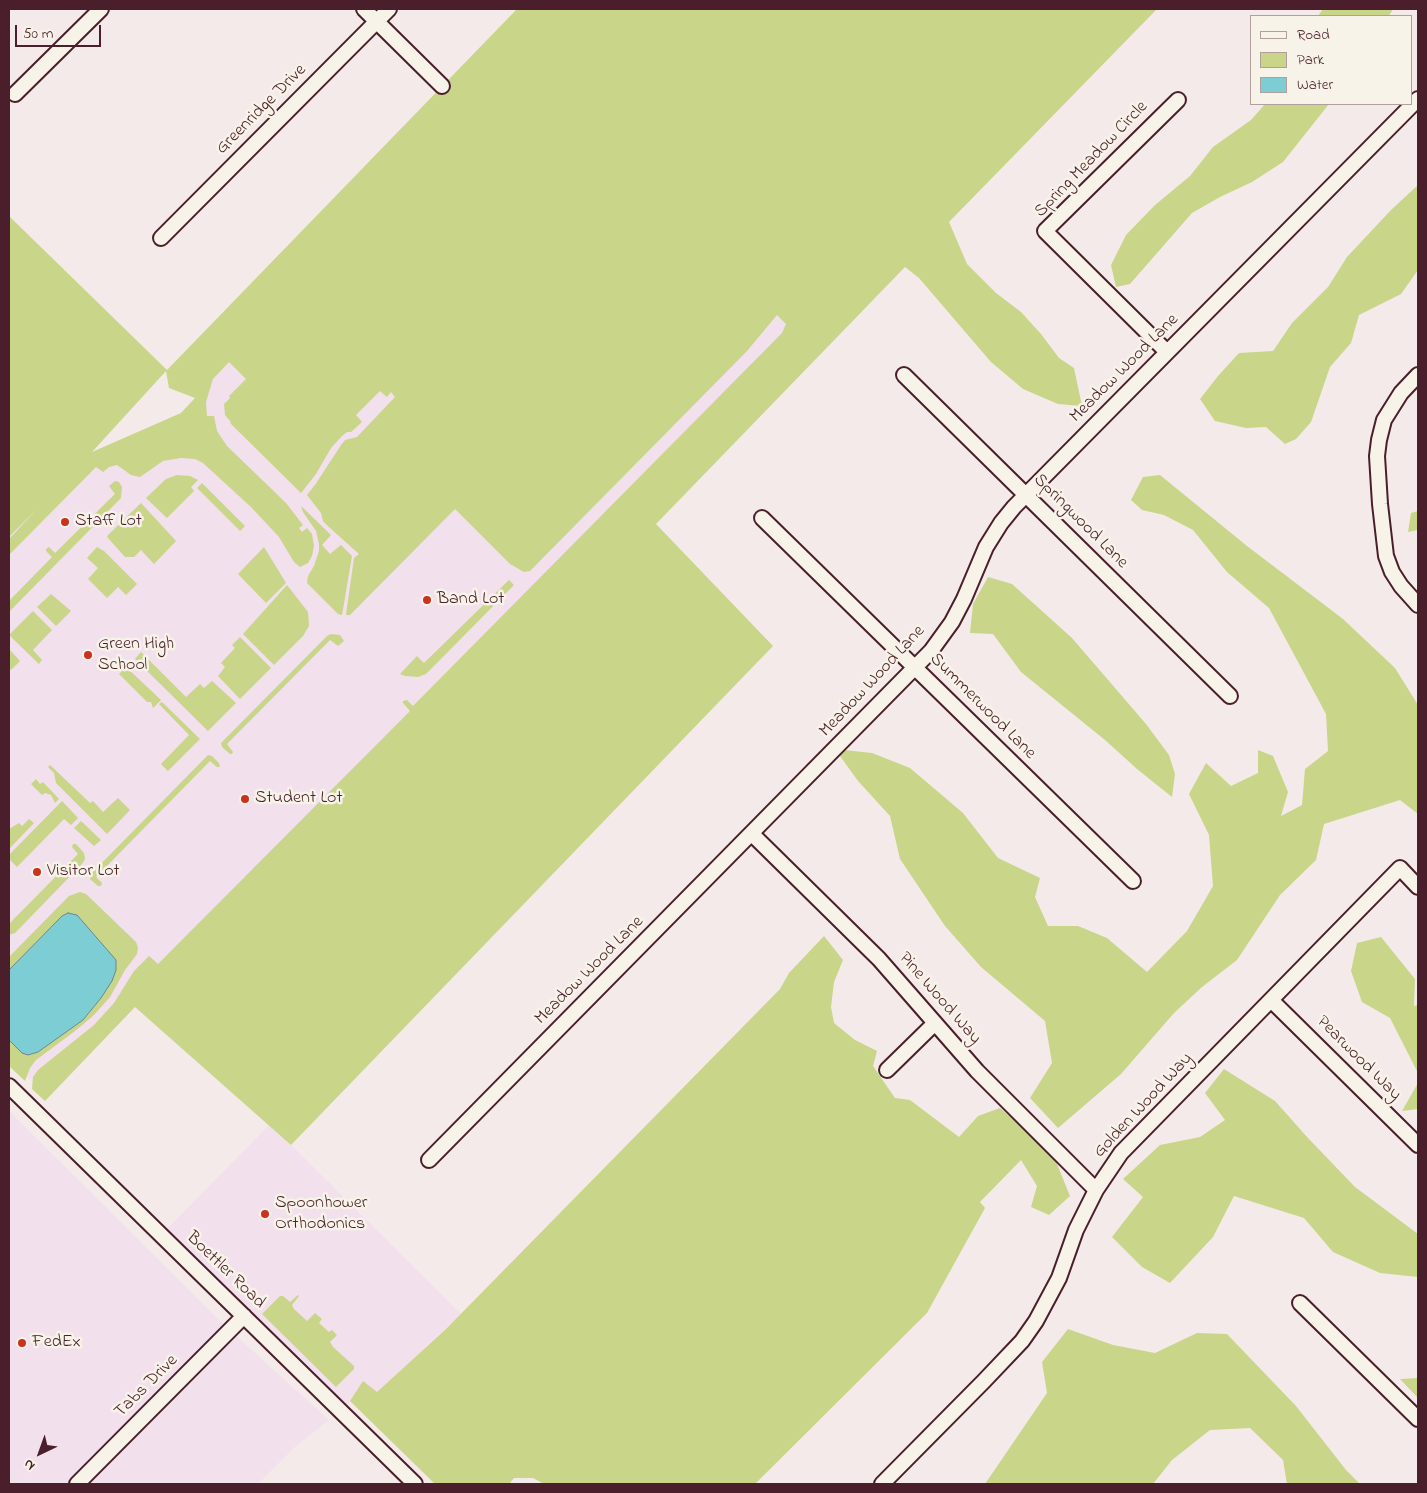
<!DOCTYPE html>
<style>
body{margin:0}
#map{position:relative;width:1427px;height:1493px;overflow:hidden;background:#f5eaea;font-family:"Indie Flower",sans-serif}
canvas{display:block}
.frame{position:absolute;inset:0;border:10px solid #4a1f2b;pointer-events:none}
.legend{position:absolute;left:1250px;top:15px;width:162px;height:90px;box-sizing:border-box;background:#f7f3e8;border:1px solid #b29e9c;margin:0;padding:6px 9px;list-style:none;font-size:15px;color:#4a1f2b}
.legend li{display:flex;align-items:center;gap:10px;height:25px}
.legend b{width:25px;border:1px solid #b29e9c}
.north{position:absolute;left:15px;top:1428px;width:50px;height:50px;-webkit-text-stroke:4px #f7f3e8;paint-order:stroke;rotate:222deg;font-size:14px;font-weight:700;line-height:20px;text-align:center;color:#4a1f2b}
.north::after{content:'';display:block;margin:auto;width:18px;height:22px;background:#4a1f2b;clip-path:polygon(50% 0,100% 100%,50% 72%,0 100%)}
.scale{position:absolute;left:15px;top:25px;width:86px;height:22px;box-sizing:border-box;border:2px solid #4a1f2b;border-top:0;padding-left:6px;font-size:15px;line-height:18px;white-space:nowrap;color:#4a1f2b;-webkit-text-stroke:4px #f7f3e8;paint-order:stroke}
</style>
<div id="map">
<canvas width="1427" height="1493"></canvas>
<div class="frame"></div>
<ul class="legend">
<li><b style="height:6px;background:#f7f3e8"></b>Road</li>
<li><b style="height:14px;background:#c9d588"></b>Park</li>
<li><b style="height:14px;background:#7dced4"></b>Water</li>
</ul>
<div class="north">N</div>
<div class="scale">50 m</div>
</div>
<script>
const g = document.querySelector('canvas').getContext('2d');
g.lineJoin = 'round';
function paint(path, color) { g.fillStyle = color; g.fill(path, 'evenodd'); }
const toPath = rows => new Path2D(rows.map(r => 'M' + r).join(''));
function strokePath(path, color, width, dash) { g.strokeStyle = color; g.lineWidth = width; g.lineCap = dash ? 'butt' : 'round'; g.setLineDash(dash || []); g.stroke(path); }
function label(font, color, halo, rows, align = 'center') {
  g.font = font + ' "Indie Flower",sans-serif'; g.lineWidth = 5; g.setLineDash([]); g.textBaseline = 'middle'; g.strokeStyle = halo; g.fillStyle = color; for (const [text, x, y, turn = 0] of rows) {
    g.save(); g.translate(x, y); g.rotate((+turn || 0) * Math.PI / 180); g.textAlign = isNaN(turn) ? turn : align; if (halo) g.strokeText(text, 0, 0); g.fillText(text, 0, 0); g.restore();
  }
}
paint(toPath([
 [516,50,796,333,279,855,48,1098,9,1059,9,537,91,453,181,413],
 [9,1111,221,1322,329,1420,296,1446,258,1484,9,1484],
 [269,1125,291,1145,461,1314,377,1393,363,1382,342,1413,161,1235]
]), '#f2e0ed');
paint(toPath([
 [517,9,1157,9,949,222,967,264,996,293,1021,312,1041,334,1059,358,1074,368,1082,406,1058,404,1023,389,991,362,919,278,905,267,656,524,773,646,291,1145,135,1007,45,1101,32,1089,33,1077,38,1070,94,1025,114,1003,134,971,149,956,158,964,410,711,403,703,403,701,407,700,413,706,782,333,786,324,777,315,747,351,530,571,524,572,510,564,455,509,350,615,346,615,354,558,359,554,330,528,323,521,321,513,307,495,315,485,341,445,345,440,357,437,395,397,391,392,387,397,380,391,356,415,362,422,351,432,347,432,342,436,331,448,316,474,301,493,230,423,231,422,225,415,224,404,230,398,229,396,246,379,229,362,213,379,206,402,207,416,214,416,217,431,227,446,286,503,303,525,299,528,302,532,307,528,312,534,314,546,312,556,308,563,300,567,294,562,279,537,251,507,203,463,195,459,181,458,163,461,140,477,131,475,117,465,109,467,103,472,96,467,9,555,9,539,38,508,9,537,9,216,167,370],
 [166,371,169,388,195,398,181,413,92,452],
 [1323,9,1393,9,1389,16,1318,16],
 [1265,104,1329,104,1283,162,1252,182,1220,197,1192,213,1130,284,1116,287,1111,265,1126,235,1155,205,1190,176,1213,147,1251,120],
 [1418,185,1418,270,1401,294,1359,315,1351,343,1330,367,1311,422,1296,439,1285,444,1266,427,1246,428,1215,421,1200,399,1218,376,1239,353,1273,351,1292,323,1328,287,1347,257,1391,210],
 [177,475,190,476,198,480,191,487,194,491,167,518,146,498,166,479],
 [1160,475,1247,546,1343,619,1395,668,1418,705,1418,814,1400,800,1324,824,1316,860,1280,895,1237,960,1202,987,1174,1013,1121,1074,1058,1128,1030,1098,1052,1063,1045,1021,981,967,945,926,900,859,890,816,858,781,835,749,872,753,910,768,963,813,998,858,1040,878,1035,897,1048,926,1078,926,1107,938,1147,972,1187,931,1213,886,1209,835,1189,794,1206,763,1231,786,1258,773,1258,750,1273,756,1288,792,1281,816,1302,805,1305,769,1328,751,1326,714,1269,608,1227,572,1193,530,1164,515,1142,510,1131,500,1143,477],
 [115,481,119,482,122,487,121,498,9,612,9,601,52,557,46,551,46,549,49,547,55,553,115,494,109,486],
 [202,483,245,526,240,531,197,488],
 [141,503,176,541,154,564,141,550,134,557,125,557,108,538,107,536],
 [301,506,331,535,322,545,330,554,341,545,352,556,342,615,338,614,307,583,308,576,314,566,319,551,319,544,316,531,303,512],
 [1418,511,1418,530,1408,532,1411,513],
 [97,547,104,551,137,584,126,595,118,587,107,598,88,579,98,568,87,558],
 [264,547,286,583,266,603,238,574],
 [988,577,1012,584,1072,638,1146,724,1169,755,1175,774,1172,797,1137,769,1105,740,1021,672,993,634,970,633,973,604],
 [509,580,514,585,426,674,418,677,405,676,400,674,417,656,424,663],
 [287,585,308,612,309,626,303,636,274,665,243,634],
 [51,594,71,611,56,626,37,607],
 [33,611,52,630,33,650,42,660,39,664,9,635],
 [331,634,340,635,344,641,338,646,330,640,227,744,233,752,232,754,230,754,222,747,221,743,327,636],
 [240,637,271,668,240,699,218,676,225,667,221,663,235,648,232,645],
 [9,649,20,661,11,670,9,667],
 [141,652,186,697,200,684,204,688,212,681,236,703,208,731,135,659],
 [126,667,161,700,153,708,151,702,147,702,119,674],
 [162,702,200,739,168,771,161,764,189,735,159,704],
 [208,755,212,756,219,763,220,767,217,767,210,761,96,877,102,883,101,886,98,886,90,879,90,875],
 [50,765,90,803,93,801,103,812,118,798,130,810,107,834,56,783,54,773,48,767],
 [36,779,40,784,43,782,59,799,55,803,51,795,45,793,42,795,31,784],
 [62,801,78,818,71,825,64,819,17,867,9,859,9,855],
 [29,819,34,823,9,849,9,829,19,823,22,826],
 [81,821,101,840,94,846,74,828],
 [73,844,76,844,84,853,85,859,82,864,15,933,9,935,9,924,78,854,72,847],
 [80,892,86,894,136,942,138,948,137,954,125,970,110,997,93,1016,75,1031,36,1060,30,1068,25,1081,9,1066,9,1040,23,1053,28,1055,38,1052,83,1020,101,998,77,915,68,913,62,916,9,970,9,957,69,896],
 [824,936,843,960,834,982,831,1007,834,1023,855,1040,877,1051,873,1066,895,1098,910,1100,959,1137,978,1116,1000,1108,1053,1154,1070,1196,1049,1215,1031,1207,1037,1186,1021,1160,980,1202,985,1208,927,1313,755,1484,544,1484,533,1478,514,1478,509,1484,435,1484,350,1401,363,1381,377,1392,446,1329,780,989,789,973],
 [1381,937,1415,979,1414,1006,1418,1005,1418,1073,1390,1018,1362,1002,1351,971,1357,943],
 [1224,1069,1275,1101,1308,1138,1355,1187,1418,1234,1418,1277,1380,1273,1333,1252,1304,1218,1234,1196,1213,1237,1170,1283,1142,1267,1112,1237,1143,1197,1123,1179,1160,1145,1200,1137,1225,1120,1205,1093],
 [1418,1083,1418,1109,1402,1111],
 [298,1295,299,1296,292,1305,294,1309,307,1321,315,1313,322,1319,319,1323,329,1332,332,1330,337,1335,330,1342,333,1347,354,1366,354,1369,336,1387,262,1314,280,1296,283,1296,290,1302],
 [1068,1329,1113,1345,1155,1353,1197,1333,1227,1334,1296,1406,1346,1470,1360,1484,1287,1484,1283,1460,1250,1428,1210,1430,1172,1460,1153,1484,985,1484,1047,1393,1042,1362],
 [1418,1378,1418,1398,1400,1379]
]), '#c9d588');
const water = toPath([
 [68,913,77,915,116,960,116,970,112,981,101,998,83,1020,38,1052,28,1055,22,1053,9,1040,9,970,62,916,68,913]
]);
paint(water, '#7dced4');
strokePath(water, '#698890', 1);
const minor = toPath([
 [364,9,442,86],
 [15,94,101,9],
 [161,238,389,9],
 [1167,352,1045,231,1178,100],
 [904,375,1230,696],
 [1418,375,1401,393,1384,420,1379,440,1377,456,1380,504,1386,556,1392,572,1401,586,1418,605],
 [762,518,1133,881],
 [752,834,879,959,977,1071,1096,1190],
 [1271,1000,1418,1145],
 [887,1070,935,1023],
 [9,1086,415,1484],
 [429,1160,931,651,952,622,964,599,986,547,1001,523,1014,507,1418,99],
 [1300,1303,1418,1419],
 [77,1484,244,1316],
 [882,1484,984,1381,1022,1341,1036,1321,1059,1278,1076,1230,1096,1190,1121,1153,1400,868,1418,887]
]);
strokePath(minor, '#4a1f2b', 18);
strokePath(minor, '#f7f3e8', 14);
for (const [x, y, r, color] of [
 [65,522,5,"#c8321e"],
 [427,600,5,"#c8321e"],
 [88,655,5,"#c8321e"],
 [245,799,5,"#c8321e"],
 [37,872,5,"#c8321e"],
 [265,1214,5,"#c8321e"],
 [22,1343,5,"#c8321e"]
]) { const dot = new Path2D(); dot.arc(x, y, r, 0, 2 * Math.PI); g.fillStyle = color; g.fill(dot); strokePath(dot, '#f7f3e8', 2); }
label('18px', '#4a1f2b', '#f7f3e8', [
 ["Greenridge Drive",262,110,-45],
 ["Spring Meadow Circle",1092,160,-46],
 ["Meadow Wood Lane",1125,369,-45],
 ["Springwood Lane",1080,522,45],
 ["Meadow Wood Lane",873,682,-47],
 ["Summerwood Lane",982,707,45],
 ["Meadow Wood Lane",590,971,-45],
 ["Pine Wood Way",939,999,49],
 ["Pearwood Way",1358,1059,45],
 ["Golden Wood Way",1144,1106,-47],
 ["Boettler Road",225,1271,44],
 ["Tabs Drive",147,1387,-45]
]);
label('18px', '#4a1f2b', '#f7f3e8', [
 ["Staff Lot",75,522],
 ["Band Lot",437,600],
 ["Green High",98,645],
 ["School",98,666],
 ["Student Lot",255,799],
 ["Visitor Lot",47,872],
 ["Spoonhower",275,1204],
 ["Orthodonics",275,1225],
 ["FedEx",32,1343]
], 'left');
</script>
